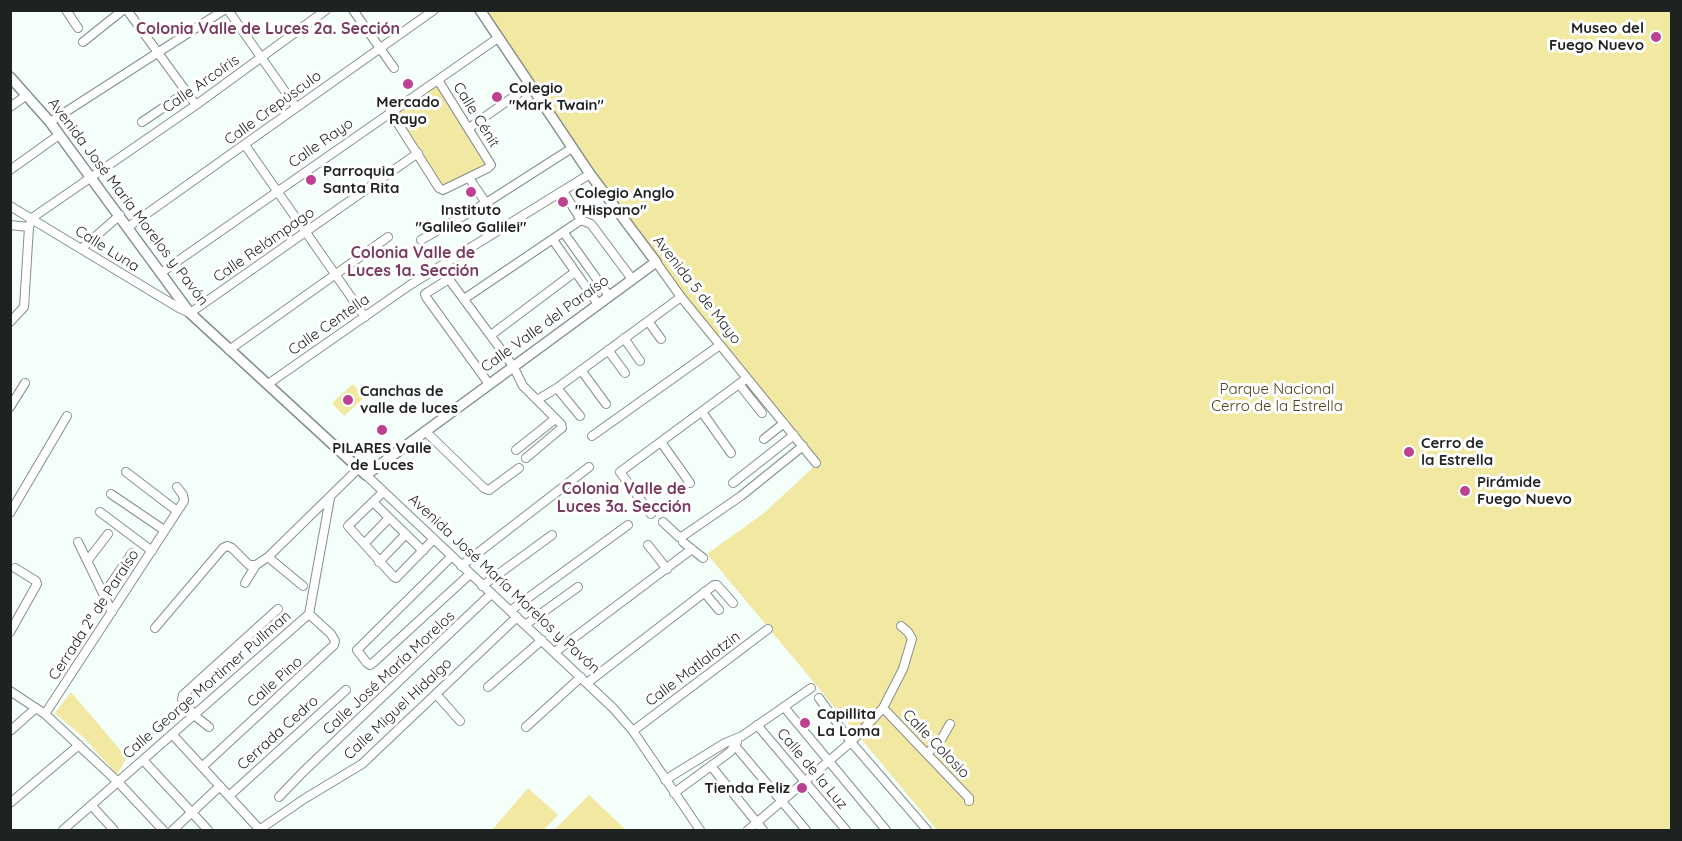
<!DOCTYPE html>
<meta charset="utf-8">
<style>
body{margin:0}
#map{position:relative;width:1682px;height:841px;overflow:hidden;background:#f4fffa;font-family:Quicksand,sans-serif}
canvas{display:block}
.frame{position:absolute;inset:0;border:12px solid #1e2221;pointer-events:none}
</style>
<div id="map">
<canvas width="1682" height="841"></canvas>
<div class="frame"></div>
</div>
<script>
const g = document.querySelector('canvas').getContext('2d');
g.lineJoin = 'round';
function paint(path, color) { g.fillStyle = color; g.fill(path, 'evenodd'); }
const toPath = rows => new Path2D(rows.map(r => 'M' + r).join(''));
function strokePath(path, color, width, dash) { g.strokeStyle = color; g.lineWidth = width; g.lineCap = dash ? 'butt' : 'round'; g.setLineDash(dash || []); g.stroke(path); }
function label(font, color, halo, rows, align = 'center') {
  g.font = font + ' Quicksand,sans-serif'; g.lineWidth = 6; g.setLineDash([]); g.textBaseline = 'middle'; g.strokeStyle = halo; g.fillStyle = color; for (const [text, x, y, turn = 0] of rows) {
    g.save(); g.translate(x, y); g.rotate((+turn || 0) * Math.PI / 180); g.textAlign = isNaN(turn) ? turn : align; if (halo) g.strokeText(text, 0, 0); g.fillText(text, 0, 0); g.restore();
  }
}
paint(toPath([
 [484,11,1671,11,1671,830,937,830,707,554,764,513,818,463,748,377,590,174],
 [436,83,489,164,443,188,394,112],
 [353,384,365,397,344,416,332,403],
 [71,692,127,758,117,774,83,737,55,713],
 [528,788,558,815,544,830,492,830],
 [589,795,626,830,554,830]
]), '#f1e8a2');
const minor = toPath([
 [66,10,78,28],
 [127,10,196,105],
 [228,10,296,107],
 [353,10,394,68],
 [83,42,123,10],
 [10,107,27,95],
 [390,111,439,188,443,190,488,168,491,165,438,80],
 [50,122,224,10],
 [142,122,188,91],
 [469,128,530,85],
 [245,145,365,317],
 [10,170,59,135],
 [469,178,486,203],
 [563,191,581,220,591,224,632,279],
 [10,206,179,308,190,313,418,153],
 [10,225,29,227],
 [128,227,434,10],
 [564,233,609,296],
 [421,240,486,203,572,148],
 [553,240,598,304],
 [81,249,120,215],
 [656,262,681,297,816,463],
 [440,267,513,366,523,386,561,424,562,428,558,431,526,458],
 [162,272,498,38],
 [449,279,428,292,425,294,426,297,489,384],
 [464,299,581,220],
 [648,321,661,339],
 [10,322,24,307,29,227,32,218,196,105,326,10],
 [491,335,575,272],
 [624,338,640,361],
 [229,350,388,237],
 [608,350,625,373],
 [581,370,606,404],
 [268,384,410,285,590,174],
 [739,384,762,413],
 [557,388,580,416],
 [537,400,557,388,681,297],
 [10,407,25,383],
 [702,412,731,453],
 [425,431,484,488,489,490,519,468],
 [592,436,720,345],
 [764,439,784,423],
 [661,442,690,483],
 [516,450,555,419],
 [126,472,177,511],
 [366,475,613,708,633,731,700,830],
 [733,483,794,435],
 [383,492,348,526,394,577,396,578,433,540],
 [111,494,164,530],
 [373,502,423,551],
 [100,512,152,551],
 [10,513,67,416],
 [651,514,620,472,747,378],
 [663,522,679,537,683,536,741,496,803,446],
 [78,542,112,612],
 [683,542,703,558],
 [364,544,389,518],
 [648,545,667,569],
 [268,557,303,586],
 [451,557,357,650,367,663,370,665,374,662,470,574],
 [88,560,108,534],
 [379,562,406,534],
 [461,566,589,467],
 [245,583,256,565,268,557,358,469],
 [482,586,552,535],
 [704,592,719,610],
 [104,594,132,553],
 [510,611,628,525],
 [525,625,578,587],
 [155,628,223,548,227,546,232,548,249,565,256,565],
 [10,632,37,584,36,581,15,568],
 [555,652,692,549],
 [587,683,714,585,717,585,733,603],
 [488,687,542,640],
 [10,691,45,714,117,781,163,830],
 [436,694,460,721],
 [819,698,851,742,927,830],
 [784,707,886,830],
 [883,708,969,798,969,801],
 [45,714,184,501,183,495,177,487],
 [757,725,846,830],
 [209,727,194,715,182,699,183,695,278,609],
 [526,727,581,677],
 [10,731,36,708],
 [633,731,768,629],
 [172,734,260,830],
 [731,741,806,830],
 [927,754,942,738,950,724],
 [143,760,208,830],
 [711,766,763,830],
 [202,767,334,645,335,641,331,634,309,614],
 [665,780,725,743,742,736,811,688],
 [674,793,730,752,737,742],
 [229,796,346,690],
 [279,797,304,771,491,594],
 [10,803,79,745],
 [92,806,114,830],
 [63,830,309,614,330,498],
 [173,830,220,786],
 [259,830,304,799,362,764,517,617],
 [748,830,851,742,883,708,903,669,912,639,908,632,901,626]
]);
const tertiary = toPath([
 [10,77,50,122,190,313,366,475,656,262,590,174,480,10]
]);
strokePath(minor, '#858f8b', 10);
strokePath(tertiary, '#858f8b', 12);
strokePath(minor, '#fff', 8);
strokePath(tertiary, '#fff', 9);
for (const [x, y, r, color] of [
 [1656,37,6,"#bd4191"],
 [408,84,6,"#bd4191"],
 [497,97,6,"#bd4191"],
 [311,180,6,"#bd4191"],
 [471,192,6,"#bd4191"],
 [563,202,6,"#bd4191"],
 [348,400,6,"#bd4191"],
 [382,430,6,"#bd4191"],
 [1409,452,6,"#bd4191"],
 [1465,491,6,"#bd4191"],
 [805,723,6,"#bd4191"],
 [802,788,6,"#bd4191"]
]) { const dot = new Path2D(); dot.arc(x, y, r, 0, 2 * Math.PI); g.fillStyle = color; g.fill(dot); strokePath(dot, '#fff', 2); }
label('bold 15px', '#1e2221', '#fff', [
 ["Museo del",1644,28,"right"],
 ["Fuego Nuevo",1644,45,"right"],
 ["Colegio",509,88],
 ["\"Mark Twain\"",509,105],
 ["Mercado",408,102,"center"],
 ["Rayo",408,119,"center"],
 ["Parroquia",323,171],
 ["Santa Rita",323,188],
 ["Colegio Anglo",575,193],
 ["\"Hispano\"",575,210],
 ["Instituto",471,210,"center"],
 ["\"Galileo Galilei\"",471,227,"center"],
 ["Canchas de",360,391],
 ["valle de luces",360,408],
 ["Cerro de",1421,443],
 ["la Estrella",1421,460],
 ["PILARES Valle",382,448,"center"],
 ["de Luces",382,465,"center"],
 ["Pirámide",1477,482],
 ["Fuego Nuevo",1477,499],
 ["Capillita",817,714],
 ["La Loma",817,731],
 ["Tienda Feliz",790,788,"right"]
], 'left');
label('15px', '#1e2221', '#fff', [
 ["Calle Arcoíris",201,84,-35],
 ["Calle Crepúsculo",273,108,-36],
 ["Calle Cénit",476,115,58],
 ["Calle Rayo",321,143,-35],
 ["Avenida José María Morelos y Pavón",128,202,53],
 ["Calle Relámpago",264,245,-35],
 ["Calle Luna",107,249,32],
 ["Avenida 5 de Mayo",697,290,52],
 ["Calle Valle del Paraíso",545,324,-36],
 ["Calle Centella",329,325,-35],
 ["Avenida José María Morelos y Pavón",504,584,43],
 ["Cerrada 2ª de Paraíso",94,615,-57],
 ["Calle Matlalotzin",693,669,-37],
 ["Calle José María Morelos",389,673,-43],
 ["Calle Pino",275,682,-42],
 ["Calle George Mortimer Pullman",207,685,-41],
 ["Calle Miguel Hidalgo",398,709,-43],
 ["Cerrada Cedro",278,733,-42],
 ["Calle Colosio",936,744,46],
 ["Calle de la Luz",812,769,50]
]);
label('15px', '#484318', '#fff', [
 ["Parque Nacional",1277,389],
 ["Cerro de la Estrella",1277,406]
]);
label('bold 16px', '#793a60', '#fff', [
 ["Colonia Valle de Luces 2a. Sección",268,29],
 ["Colonia Valle de",413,253],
 ["Luces 1a. Sección",413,271],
 ["Colonia Valle de",624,489],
 ["Luces 3a. Sección",624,507]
]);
</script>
